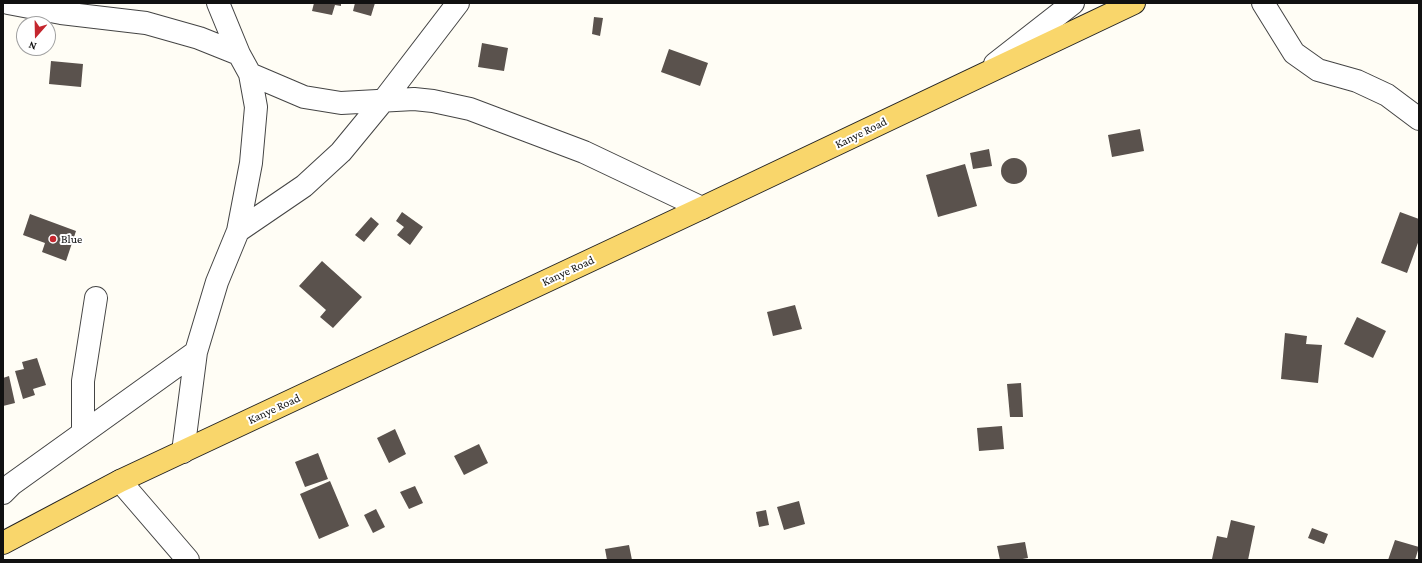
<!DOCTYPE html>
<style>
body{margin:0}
#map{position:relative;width:1422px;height:563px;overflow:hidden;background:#fffdf5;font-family:"Crimson Pro",serif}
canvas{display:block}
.frame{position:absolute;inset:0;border:4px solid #111;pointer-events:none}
.north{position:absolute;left:16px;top:16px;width:40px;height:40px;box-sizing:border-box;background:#fff;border:1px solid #a0a0a0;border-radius:50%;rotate:200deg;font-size:11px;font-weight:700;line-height:16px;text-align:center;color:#111}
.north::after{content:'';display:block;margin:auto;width:14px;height:18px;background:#c4262e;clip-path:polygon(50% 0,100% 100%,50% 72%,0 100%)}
</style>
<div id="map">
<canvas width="1422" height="563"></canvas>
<div class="frame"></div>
<div class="north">N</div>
</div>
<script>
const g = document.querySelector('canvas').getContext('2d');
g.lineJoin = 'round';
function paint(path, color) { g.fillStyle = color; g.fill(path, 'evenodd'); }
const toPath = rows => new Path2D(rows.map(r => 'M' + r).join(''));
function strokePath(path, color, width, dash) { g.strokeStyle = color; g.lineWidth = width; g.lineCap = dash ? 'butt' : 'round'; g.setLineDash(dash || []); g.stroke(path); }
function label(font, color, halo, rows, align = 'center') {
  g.font = font + ' "Crimson Pro",serif'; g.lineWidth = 4; g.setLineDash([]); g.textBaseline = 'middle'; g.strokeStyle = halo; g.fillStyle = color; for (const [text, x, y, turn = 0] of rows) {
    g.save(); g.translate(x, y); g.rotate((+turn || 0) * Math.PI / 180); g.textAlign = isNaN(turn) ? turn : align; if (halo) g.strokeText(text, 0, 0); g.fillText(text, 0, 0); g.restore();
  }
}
paint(toPath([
 [314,3,341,3,341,6,335,5,332,15,312,11],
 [355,3,375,3,371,16,353,11],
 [594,17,603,18,600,36,592,34],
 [482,43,508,48,504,71,478,67],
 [669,49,708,63,700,86,661,72],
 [51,61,83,64,81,87,49,84],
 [1140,129,1144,151,1112,157,1108,135],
 [989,149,992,166,973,169,970,153],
 '1001 171a13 13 0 1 1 26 0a13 13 0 1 1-26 0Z',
 [965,164,977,206,938,217,926,175],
 [402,212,423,227,410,245,397,235,404,227,396,221],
 [1400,212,1419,219,1419,240,1407,273,1381,263],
 [30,214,76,231,66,261,42,252,45,243,23,235],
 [371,217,379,224,364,242,355,235],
 [322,261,362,297,333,328,320,317,326,310,299,286],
 [795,305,802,329,773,336,767,312],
 [1357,317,1386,331,1373,358,1344,344],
 [1285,333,1307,336,1306,344,1322,345,1318,383,1281,379],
 [37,358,46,385,33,389,35,395,23,399,15,371,24,369,22,362],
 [9,376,15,403,3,406,3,378],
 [1021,383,1023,417,1010,417,1007,384],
 [1002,426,1004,449,979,451,977,428],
 [395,429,406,454,389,463,377,438],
 [479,444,488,463,464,475,454,456],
 [318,453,328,479,305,487,295,462],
 [330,481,349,526,319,539,300,494],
 [415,486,423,503,409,509,400,492],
 [799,501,805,524,784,530,777,507],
 [376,509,385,527,373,533,364,515],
 [766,510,769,525,759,527,756,512],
 [1231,520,1255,526,1248,560,1212,559,1217,536,1227,538],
 [1312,528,1328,534,1324,544,1308,538],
 [1395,540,1419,547,1415,560,1388,560],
 [1025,542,1028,558,1017,560,1000,560,997,546],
 [629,545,632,560,607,560,605,549]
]), '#5a524d');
const minor = toPath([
 [8,3,61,13,146,23,199,38,239,54],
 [1263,3,1294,53,1318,70,1357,81,1387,95,1419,119],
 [995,64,1073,3],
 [250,74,304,97,341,103,414,99,433,101,470,109,584,152,702,208],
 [238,231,304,186,341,152,383,101,458,3],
 [83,433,83,381,96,298],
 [183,452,196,352,217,282,238,231,251,163,256,107,250,74,239,54,218,3],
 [120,481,188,560],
 [3,493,12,484,196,352]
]);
const major = toPath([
 [3,543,120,481,702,208,1134,3]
]);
strokePath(minor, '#444', 24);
strokePath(major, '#222', 24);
strokePath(minor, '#fff', 22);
strokePath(major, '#f9d66b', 22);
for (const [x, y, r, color] of [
 [53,239,4,"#c4262e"]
]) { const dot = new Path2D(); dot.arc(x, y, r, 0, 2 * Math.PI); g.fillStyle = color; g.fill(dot); strokePath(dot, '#fff', 1.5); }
label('12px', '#111', '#fff', [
 ["Kanye Road",861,133,-26],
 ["Kanye Road",568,271,-25],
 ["Kanye Road",274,409,-25]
]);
label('12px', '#111', '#fff', [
 ["Blue",61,239]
], 'left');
</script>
